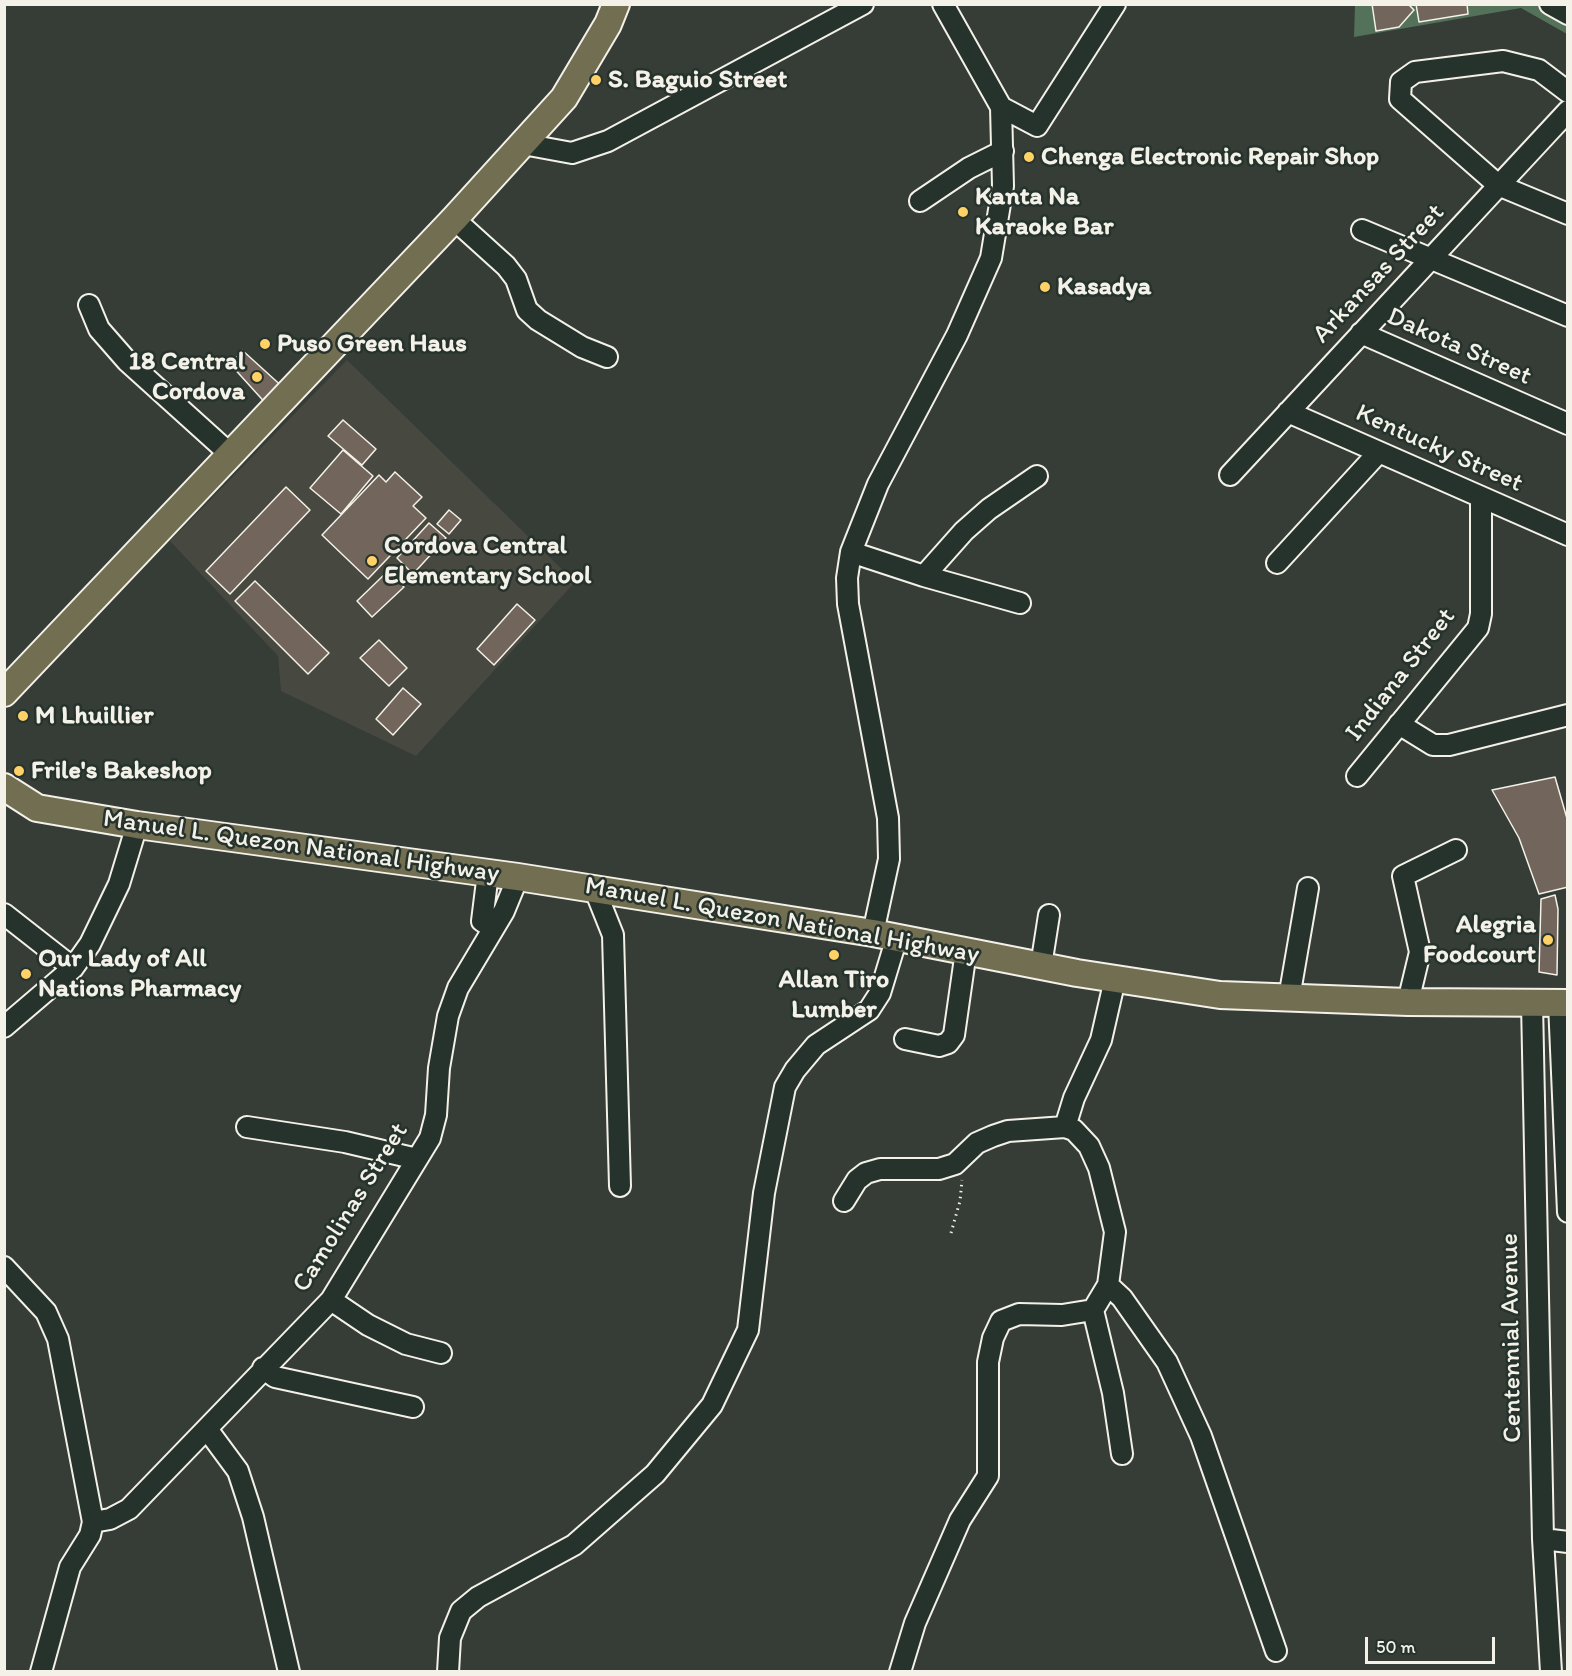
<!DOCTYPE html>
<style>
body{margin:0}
#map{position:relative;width:1572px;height:1676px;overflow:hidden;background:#353d36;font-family:Itim,sans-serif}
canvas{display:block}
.frame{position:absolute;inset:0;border:6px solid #f4f1e8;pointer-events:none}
.scale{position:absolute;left:1365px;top:1637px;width:130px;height:27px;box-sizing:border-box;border:3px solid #f4f1e8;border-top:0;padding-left:8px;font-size:18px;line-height:21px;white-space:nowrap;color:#f4f1e8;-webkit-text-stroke:4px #26332d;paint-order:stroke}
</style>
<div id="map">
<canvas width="1572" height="1676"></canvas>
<div class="frame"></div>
<div class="scale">50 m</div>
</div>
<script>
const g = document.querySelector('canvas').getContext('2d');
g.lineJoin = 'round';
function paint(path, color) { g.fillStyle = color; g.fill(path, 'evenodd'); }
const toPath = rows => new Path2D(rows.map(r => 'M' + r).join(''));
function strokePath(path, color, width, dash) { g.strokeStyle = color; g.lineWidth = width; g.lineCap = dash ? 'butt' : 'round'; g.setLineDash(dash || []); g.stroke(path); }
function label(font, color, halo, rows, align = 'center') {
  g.font = font + ' Itim,sans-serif'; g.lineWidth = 5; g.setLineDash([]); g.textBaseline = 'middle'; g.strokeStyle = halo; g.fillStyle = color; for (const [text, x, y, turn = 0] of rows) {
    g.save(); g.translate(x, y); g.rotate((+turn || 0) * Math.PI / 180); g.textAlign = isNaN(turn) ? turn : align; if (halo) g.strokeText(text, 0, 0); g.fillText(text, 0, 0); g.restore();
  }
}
paint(toPath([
 [347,360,575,582,416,756,281,691,278,656,170,541]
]), '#474941');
paint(toPath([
 [1355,5,1567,5,1567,34,1521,8,1354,37]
]), '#547159');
const building = toPath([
 [1372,4,1408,4,1414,10,1399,27,1376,31,1372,4],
 [1416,4,1467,4,1468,14,1419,22,1416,4],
 [242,350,286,390,269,407,231,365,242,350],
 [343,420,376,449,362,465,328,436,343,420],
 [343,450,373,476,341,514,310,488,343,450],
 [395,472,422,497,413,506,426,518,368,579,322,535,379,475,386,482,395,472],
 [286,487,310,510,230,594,206,571,286,487],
 [449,510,461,520,449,534,437,524,449,510],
 [429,523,446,538,413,574,397,558,429,523],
 [388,571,404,587,372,617,357,601,388,571],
 [255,581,329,653,308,674,235,601,255,581],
 [517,604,535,620,494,665,477,649,517,604],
 [379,640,407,668,389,686,360,658,379,640],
 [403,688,421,704,393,735,376,719,403,688],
 [1555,777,1568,822,1568,887,1539,894,1519,838,1492,790,1555,777],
 [1555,895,1558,909,1557,975,1539,972,1541,899,1555,895]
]);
paint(building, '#71655c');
strokePath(building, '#f4f1e8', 1.5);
const minor = toPath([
 [1550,4,1568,14],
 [1568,92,1539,70,1503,61,1415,72,1401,82,1400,99,1498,185,1568,214],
 [1001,107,1037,126,1115,4],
 [523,144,572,153,608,141,863,4],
 [920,201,969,168,1003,151],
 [454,219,506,266,516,279,527,310,538,320,582,347,607,357],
 [1362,230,1568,316],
 [89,305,99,329,127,361,230,454],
 [1361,333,1568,424],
 [1288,412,1568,535],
 [1230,475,1568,111],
 [851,552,924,576,1020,603],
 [1277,563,1379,452],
 [924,576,964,531,989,509,1037,476],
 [1399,724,1433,745,1449,745,1568,715],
 [1357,776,1478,628,1481,614,1481,497],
 [488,873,482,921,493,928],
 [595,890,613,935,620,1186],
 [4,914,73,968],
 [873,933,889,859,888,818,848,604,847,578,851,552,878,484,957,335,991,258,1003,186,1001,107,943,4],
 [1041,966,1049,915],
 [1289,998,1308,888],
 [1408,1002,1420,952,1403,876,1456,850],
 [1532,1003,1543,1539,1551,1672],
 [1559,1003,1568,1212],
 [4,1027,73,968,90,944,119,884,137,825],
 [905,1039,939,1046,948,1043,954,1035,966,951],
 [247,1127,345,1142,417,1159],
 [1065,1127,1074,1098,1101,1040,1115,979],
 [844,1201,857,1180,866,1173,880,1169,939,1169,955,1164,977,1143,993,1136,1008,1131,1065,1127,1074,1130,1089,1146,1099,1168,1115,1232,1108,1285,1093,1310,1062,1315,1019,1314,1001,1321,993,1338,988,1362,988,1476,960,1520,915,1623,900,1672],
 [4,1267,46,1312,58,1339,93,1522,90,1535,70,1567,41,1672],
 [1108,1285,1122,1298,1167,1362,1201,1436,1276,1651],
 [331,1300,368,1325,406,1344,441,1353],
 [1093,1310,1113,1393,1122,1454],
 [263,1368,275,1377,413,1407],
 [207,1429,238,1471,253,1517,289,1672],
 [93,1522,110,1519,129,1509,331,1300,430,1138,436,1115,439,1068,448,1016,458,988,504,911,518,877],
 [1543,1539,1568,1542],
 [448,1672,450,1638,461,1611,478,1597,574,1545,655,1474,712,1405,748,1330,764,1193,785,1087,795,1070,816,1045,869,1010,880,993,897,937]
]);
const major = toPath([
 [4,693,454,219,564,98,608,24,616,4],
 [4,787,37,808,137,825,518,877,873,933,1077,973,1220,995,1408,1002,1568,1003]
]);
strokePath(minor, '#f4f1e8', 24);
strokePath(major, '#f4f1e8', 30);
strokePath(toPath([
 [951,1233,960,1201,962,1180]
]), '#f4f1e8', 3, [1.5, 4.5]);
strokePath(minor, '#26332d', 20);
strokePath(major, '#726e52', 26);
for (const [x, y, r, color] of [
 [596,80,6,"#ffd166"],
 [1029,157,6,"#ffd166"],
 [963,212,6,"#ffd166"],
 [1045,287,6,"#ffd166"],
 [265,344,6,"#ffd166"],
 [257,377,6,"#ffd166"],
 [372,561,6,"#ffd166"],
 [23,716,6,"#ffd166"],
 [19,771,6,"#ffd166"],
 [1548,940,6,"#ffd166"],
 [834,955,6,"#ffd166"],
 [26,974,6,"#ffd166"]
]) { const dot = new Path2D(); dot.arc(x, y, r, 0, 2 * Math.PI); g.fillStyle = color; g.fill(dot); strokePath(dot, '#26332d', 2); }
label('bold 26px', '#f4f1e8', '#26332d', [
 ["S. Baguio Street",608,80],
 ["Chenga Electronic Repair Shop",1041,157],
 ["Kanta Na",975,197],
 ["Karaoke Bar",975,227],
 ["Kasadya",1057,287],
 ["Puso Green Haus",277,344],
 ["18 Central",245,362,"right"],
 ["Cordova",245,392,"right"],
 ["Cordova Central",384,546],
 ["Elementary School",384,576],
 ["M Lhuillier",35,716],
 ["Frile's Bakeshop",31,771],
 ["Alegria",1536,925,"right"],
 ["Foodcourt",1536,955,"right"],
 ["Our Lady of All",38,959],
 ["Nations Pharmacy",38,989],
 ["Allan Tiro",834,980,"center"],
 ["Lumber",834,1010,"center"]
], 'left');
label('26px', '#f4f1e8', '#26332d', [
 ["Arkansas Street",1379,274,-47],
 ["Dakota Street",1459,347,24],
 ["Kentucky Street",1439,449,24],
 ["Indiana Street",1401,675,-52],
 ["Manuel L. Quezon National Highway",301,847,8],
 ["Manuel L. Quezon National Highway",782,921,10],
 ["Camolinas Street",351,1208,-58],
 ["Centennial Avenue",1512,1338,-91]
]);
</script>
